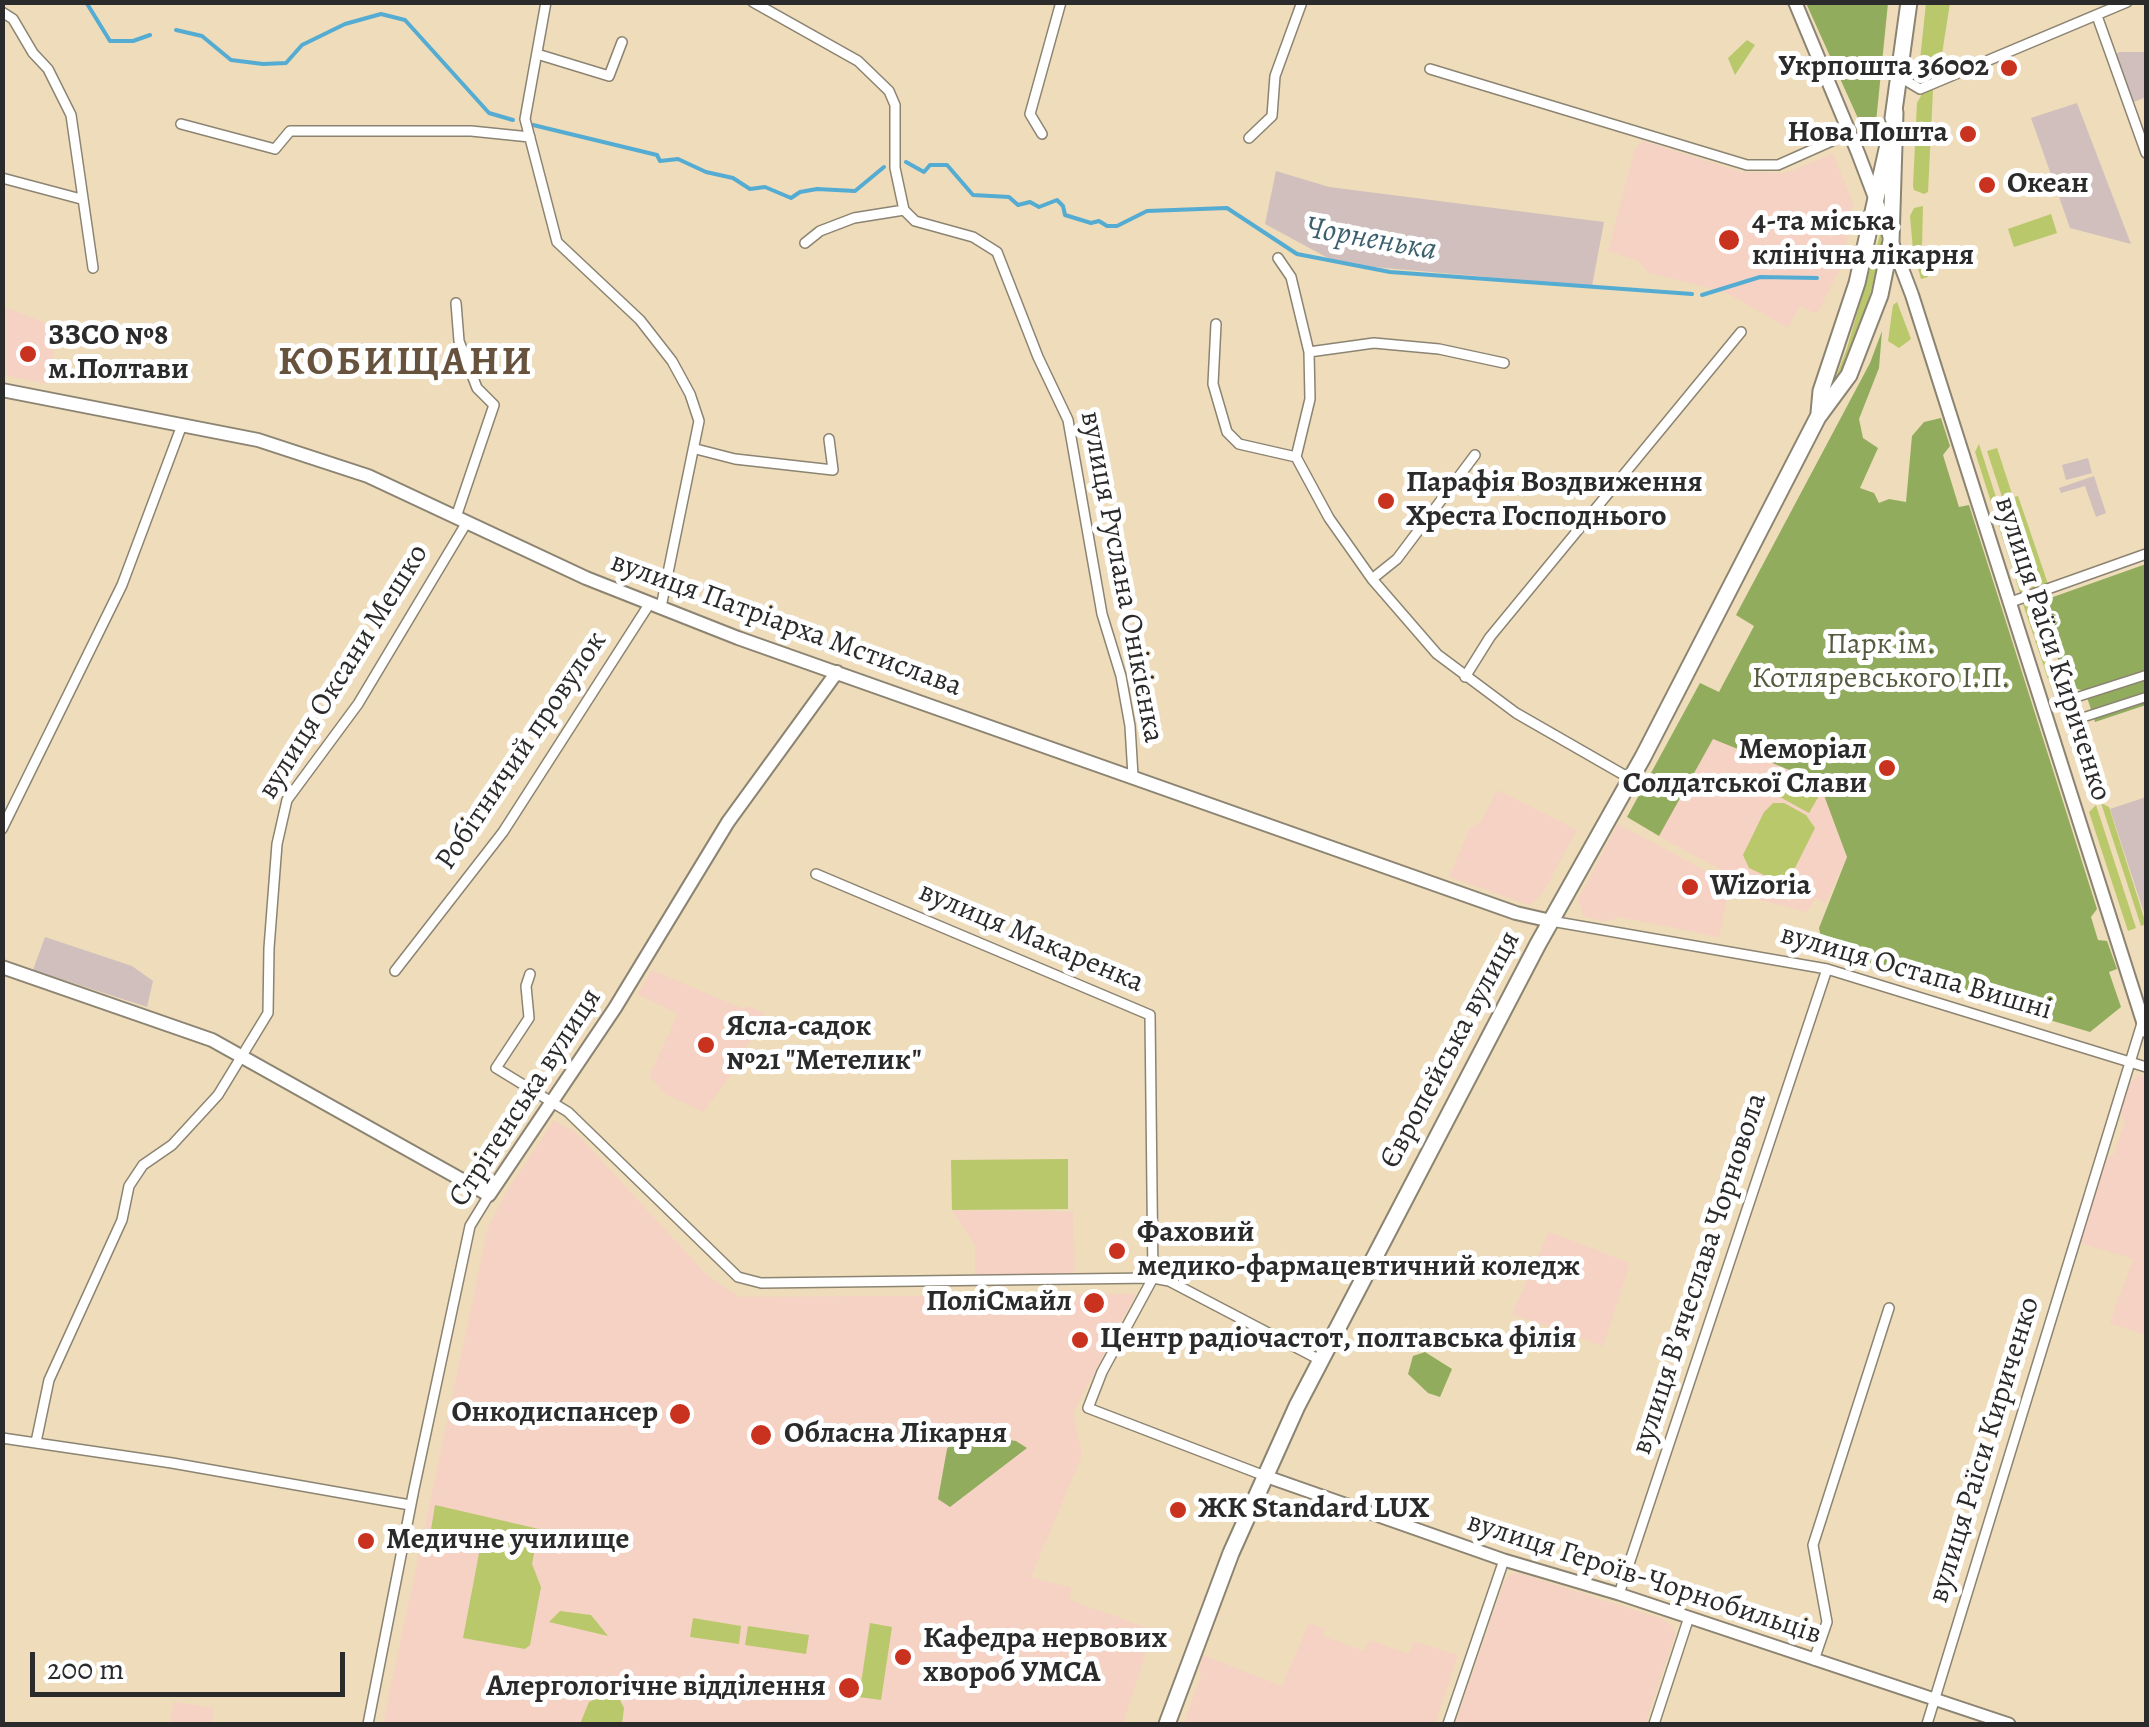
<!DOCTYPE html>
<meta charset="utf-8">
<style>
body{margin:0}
#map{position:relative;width:2149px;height:1727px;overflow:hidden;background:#eedcba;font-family:Alegreya,serif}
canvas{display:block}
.frame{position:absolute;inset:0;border:5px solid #2b2b2b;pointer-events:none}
.scale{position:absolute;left:30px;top:1652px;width:315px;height:45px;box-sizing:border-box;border:5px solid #2b2b2b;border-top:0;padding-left:12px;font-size:30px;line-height:35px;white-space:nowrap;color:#2b2b2b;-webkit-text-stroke:8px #fff;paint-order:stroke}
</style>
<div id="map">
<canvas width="2149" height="1727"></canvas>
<div class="frame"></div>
<div class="scale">200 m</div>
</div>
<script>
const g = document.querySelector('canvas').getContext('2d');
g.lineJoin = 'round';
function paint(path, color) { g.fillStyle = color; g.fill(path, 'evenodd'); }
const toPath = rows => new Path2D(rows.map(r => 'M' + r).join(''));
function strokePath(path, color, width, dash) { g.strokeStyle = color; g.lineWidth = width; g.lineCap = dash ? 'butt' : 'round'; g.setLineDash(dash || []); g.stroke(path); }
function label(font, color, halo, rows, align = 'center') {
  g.font = font + ' Alegreya,serif'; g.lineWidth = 10; g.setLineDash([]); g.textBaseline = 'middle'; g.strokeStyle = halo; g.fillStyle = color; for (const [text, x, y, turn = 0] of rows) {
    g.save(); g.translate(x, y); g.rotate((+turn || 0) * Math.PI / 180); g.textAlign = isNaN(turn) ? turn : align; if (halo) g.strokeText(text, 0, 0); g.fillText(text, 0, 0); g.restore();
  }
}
paint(toPath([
 [1644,141,1742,172,1785,173,1833,154,1853,204,1843,262,1817,314,1800,306,1788,328,1725,292,1649,273,1638,261,1608,251,1635,148],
 [2,306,58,328,48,384,3,375],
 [1712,739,1819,782,1847,857,1826,903,1815,898,1807,912,1745,896,1747,884,1659,836],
 [1497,790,1577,830,1542,894,1532,903,1526,904,1449,877,1470,828,1482,821],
 [1618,824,1730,884,1719,937,1619,917,1605,922,1583,916,1578,899],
 [652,970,743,1009,748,1006,765,1013,731,1075,703,1112,664,1093,649,1076,678,1014,637,994],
 [2140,1074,2146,1077,2146,1335,2110,1323,2133,1259,2080,1243,2106,1158,2113,1155,2125,1122,2120,1114,2129,1084],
 [554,1120,575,1132,707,1275,739,1297,1136,1294,1073,1413,1082,1455,1031,1577,1071,1588,1070,1600,1153,1630,1123,1724,383,1724,488,1228,506,1192],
 [952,1210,1073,1212,1075,1280,975,1281,975,1245],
 [1549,1232,1630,1263,1603,1346,1512,1314],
 [1519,1573,1662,1619,1673,1627,1675,1634,1645,1724,1455,1724,1504,1582,1509,1575],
 [1309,1623,1325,1629,1323,1636,1364,1651,1369,1640,1409,1654,1412,1644,1416,1642,1458,1655,1435,1724,1184,1724,1201,1675,1199,1668,1203,1655,1282,1686],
 [174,1702,214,1708,211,1724,170,1724]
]), '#f6d2c4');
paint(toPath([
 [2120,52,2146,52,2146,97,2134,102,2114,54],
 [2077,103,2131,244,2070,228,2031,118],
 [1276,171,1329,187,1604,222,1592,286,1339,264,1265,224],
 [2088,458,2092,473,2066,480,2062,465],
 [2094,476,2106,513,2096,517,2085,486,2061,493,2059,488],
 [2146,797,2146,919,2110,809],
 [45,937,132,966,153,981,147,1007,33,970]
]), '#d1bfbe');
paint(toPath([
 [1926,3,1950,3,1939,73,1922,72,1919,69],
 [1747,40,1755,45,1735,75,1728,58],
 [1933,90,1928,192,1924,194,1914,190,1913,186,1917,103,1922,94],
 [1923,206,1922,246,1928,277,1921,279,1913,250,1910,216,1914,208],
 [2051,214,2057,233,2014,247,2008,229],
 [1882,228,1880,257,1861,327,1844,372,1828,398,1847,348],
 [1897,302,1911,339,1899,348,1888,341,1893,305],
 [1979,444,2026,591,2020,593,1975,452],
 [1997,448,2013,497,2018,496,2048,584,2032,589,1987,451],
 [2029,602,2062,704,2057,706,2023,604],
 [1788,777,1820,794,1809,813,1778,796],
 [1773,803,1784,803,1806,815,1815,828,1791,876,1779,882,1749,868,1743,855,1764,812],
 [2101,803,2109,807,2146,924,2141,926],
 [2096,805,2136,928,2128,931,2089,812],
 [1068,1159,1068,1209,952,1210,951,1160],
 [435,1505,539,1529,532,1564,541,1587,530,1645,525,1649,463,1638,480,1548,430,1536],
 [560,1611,591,1615,608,1636,549,1622],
 [693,1618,741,1626,739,1644,690,1637],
 [870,1623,892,1627,881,1700,859,1697],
 [748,1626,809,1635,806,1654,745,1645],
 [599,1697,620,1700,624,1708,622,1724,580,1724,589,1702]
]), '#b9c86a');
paint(toPath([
 [1806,3,1888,3,1876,122,1861,125],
 [1882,331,1879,368,1859,419,1863,438,1878,448,1860,488,1874,493,1879,503,1889,499,1906,502,1912,436,1924,422,1941,418,1950,446,1943,455,1959,507,1969,505,2097,909,2091,917,2098,940,2107,941,2117,969,2109,972,2121,1007,2090,1032,1824,953,1819,928,1847,857,1819,782,1713,739,1659,836,1627,817,1700,683,1719,692,1754,626,1736,615,1870,363],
 [2146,564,2146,705,2095,722,2085,691,2067,686,2039,602],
 [1425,1352,1452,1369,1440,1397,1428,1393,1408,1374,1413,1356],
 [958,1433,1016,1441,1027,1448,950,1507,938,1499,947,1449]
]), '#92ac5e');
strokePath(toPath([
 [86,2,110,41,133,41,150,35],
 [176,30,202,36,231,60,263,64,286,63,302,45,345,24,381,14,405,20,489,113,513,120],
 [533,125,657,155,660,161,678,159,706,172,733,178,750,189,765,187,791,198,800,192,817,189,855,191,884,167],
 [906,162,924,172,930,165,947,165,973,195,1009,197,1018,205,1030,202,1039,207,1057,200,1063,206,1065,215,1091,223,1099,221,1107,226,1117,226,1147,211,1227,208,1297,254,1390,272,1692,294],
 [1702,295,1760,277,1817,278]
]), '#55acd2', 4);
const pedestrian = toPath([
 [2065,701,2146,675],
 [2072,721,2146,697]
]);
const minor = toPath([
 [546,2,525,119,557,242,640,320,672,361,690,394,699,421,661,607],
 [753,2,858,61,889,91,895,105,895,168,904,210],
 [2,12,13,19,33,53,48,69,71,115,93,268],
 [2097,16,2146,153],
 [537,54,609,76,622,42],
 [1430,69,1747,165,1778,165,1850,133],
 [1900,77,1920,89,2127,2],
 [181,124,275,149,290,131,471,131,530,137],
 [1042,134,1030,114,1061,2],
 [1249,138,1272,116,1275,76,1302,2],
 [2,178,81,199],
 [805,243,820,231,854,218,904,210,915,221,973,237,997,252,1038,357,1068,420,1102,614,1121,676,1130,726,1133,776],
 [1278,258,1291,277,1309,352,1310,399,1296,457,1329,518,1372,579,1437,654,1516,713,1631,779],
 [456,303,459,341,477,388,494,405,456,517],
 [1216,324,1213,384,1227,432,1239,444,1296,457],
 [1309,352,1374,343,1439,349,1504,363],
 [696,449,735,459,833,470,829,439],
 [1372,579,1397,559,1475,455],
 [2011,602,2146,554],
 [1465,677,1490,637,1741,332],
 [2,829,122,585,182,425],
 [816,874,1150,1015,1153,1278,1102,1372,1088,1408,1265,1476],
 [1551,921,1827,969,2146,1067],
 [395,971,503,832,650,603],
 [530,974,526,986,529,1018,496,1068,568,1112,738,1277,761,1283,1153,1278,1169,1281,1320,1360],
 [2,1438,172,1463,410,1505],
 [36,1442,49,1380,122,1220,129,1186,143,1165,172,1145,218,1095,268,1013,269,948,277,844,287,800,358,704,467,522],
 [1619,1594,1827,969],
 [1814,1660,1827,1622,1813,1545,1889,1308],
 [368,1724,414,1489,470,1226,489,1195],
 [1448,1724,1504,1560],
 [1654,1724,1689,1617],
 [1927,1724,2143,1020]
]);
const tertiary = toPath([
 [1265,1476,1504,1560,1619,1594,2009,1724]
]);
const secondary = toPath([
 [1795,2,1858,153,1912,295,2146,1031],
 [2,390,258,440,368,476,586,578,738,638,1516,913,1551,921],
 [2,967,212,1040,489,1195,615,1008,728,822,837,672]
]);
const primary = toPath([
 [1893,118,1909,2],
 [1819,413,1821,391,1857,283,1888,145],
 [1167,1724,1231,1553,1297,1406,1538,944,1643,757,1818,417,1849,375,1880,295,1891,241,1895,112]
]);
strokePath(pedestrian, '#8c8472', 11);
strokePath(minor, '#8c8472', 12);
strokePath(tertiary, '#8c8472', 15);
strokePath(secondary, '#8c8472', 16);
strokePath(primary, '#8c8472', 19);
strokePath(pedestrian, '#fff', 8);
strokePath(minor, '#fff', 9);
strokePath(tertiary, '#fff', 11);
strokePath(secondary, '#fff', 12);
strokePath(primary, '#fff', 15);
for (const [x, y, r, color] of [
 [2009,68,10,"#c8321e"],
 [1968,134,10,"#c8321e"],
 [1987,185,10,"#c8321e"],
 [1729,240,12,"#c8321e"],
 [28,354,10,"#c8321e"],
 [1386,501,10,"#c8321e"],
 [1887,768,10,"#c8321e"],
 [1690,887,10,"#c8321e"],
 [706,1045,10,"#c8321e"],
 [1117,1251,10,"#c8321e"],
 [1094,1303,12,"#c8321e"],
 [1080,1340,10,"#c8321e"],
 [680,1414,12,"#c8321e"],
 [761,1435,12,"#c8321e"],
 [1178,1510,10,"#c8321e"],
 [366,1541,10,"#c8321e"],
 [903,1657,10,"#c8321e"],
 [849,1688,12,"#c8321e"]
]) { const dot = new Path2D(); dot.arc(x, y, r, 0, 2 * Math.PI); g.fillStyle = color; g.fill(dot); strokePath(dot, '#fff', 4); }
label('bold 30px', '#2b2b2b', '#fff', [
 ["Укрпошта 36002",1989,68,"right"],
 ["Нова Пошта",1948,134,"right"],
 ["Океан",2007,185],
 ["4-та міська",1752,223],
 ["клінічна лікарня",1752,257],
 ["ЗЗСО №8",48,337],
 ["м.Полтави",48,371],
 ["Парафія Воздвиження",1406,484],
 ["Хреста Господнього",1406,518],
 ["Меморіал",1867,751,"right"],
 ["Солдатської Слави",1867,785,"right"],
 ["Wizoria",1710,887],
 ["Ясла-садок",726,1028],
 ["№21 \"Метелик\"",726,1062],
 ["Фаховий",1137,1234],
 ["медико-фармацевтичний коледж",1137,1268],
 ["ПоліСмайл",1072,1303,"right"],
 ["Центр радіочастот, полтавська філія",1100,1340],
 ["Онкодиспансер",658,1414,"right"],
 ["Обласна Лікарня",784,1435],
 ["ЖК Standard LUX",1198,1510],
 ["Медичне училище",386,1541],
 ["Кафедра нервових",923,1640],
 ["хвороб УМСА",923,1674],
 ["Алергологічне відділення",826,1688,"right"]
], 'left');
label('30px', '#2b2b2b', '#fff', [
 ["вулиця Руслана Онікієнка",1121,577,79],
 ["вулиця Патріарха Мстислава",786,625,20],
 ["вулиця Раїси Кириченко",2052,649,72],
 ["вулиця Оксани Мешко",344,672,-58],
 ["Робітничий провулок",522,751,-56],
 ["вулиця Макаренка",1031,938,23],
 ["вулиця Остапа Вишні",1916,973,16],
 ["Європейська вулиця",1451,1050,-62],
 ["Стрітенська вулиця",526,1098,-57],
 ["вулиця Вʼячеслава Чорновола",1700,1274,-72],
 ["вулиця Раїси Кириченко",1985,1450,-73],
 ["вулиця Героїв-Чорнобильців",1644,1579,18]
]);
label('30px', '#565a3e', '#fff', [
 ["Парк ім.",1881,646],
 ["Котляревського І.П.",1881,680]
]);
label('italic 32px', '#3c5f6e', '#fff', [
 ["Чорненька",1371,240,10]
]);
g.letterSpacing = '2.5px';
label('bold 40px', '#67533d', '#fff', [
 ["КОБИЩАНИ",406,364]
]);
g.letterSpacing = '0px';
</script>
